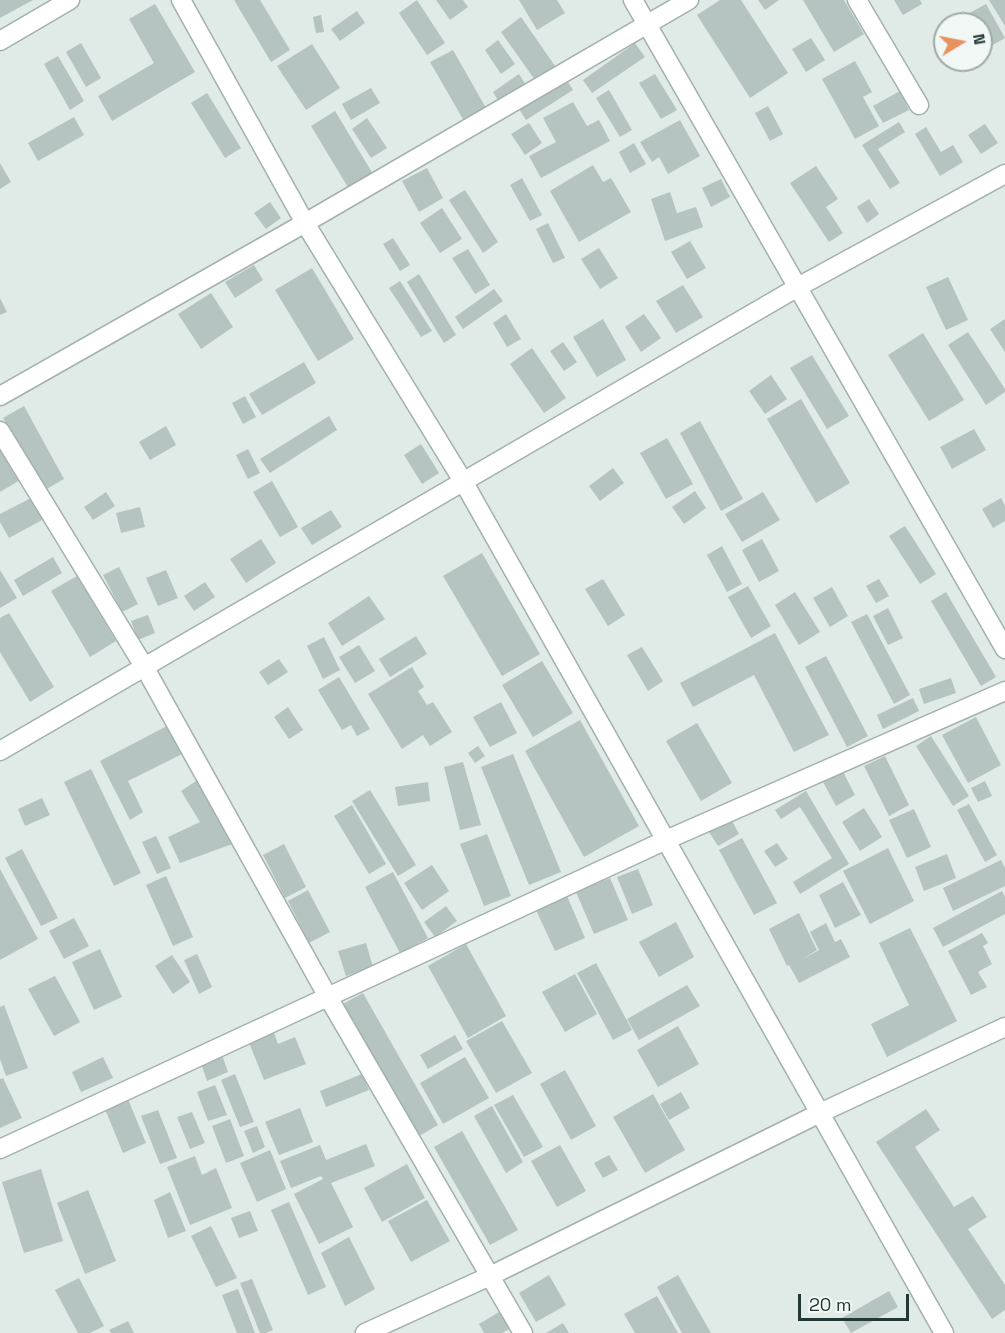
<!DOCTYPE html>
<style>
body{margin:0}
#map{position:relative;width:1005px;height:1333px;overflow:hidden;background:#e0eae6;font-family:"Space Grotesk",sans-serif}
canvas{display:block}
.north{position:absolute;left:933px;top:12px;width:60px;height:60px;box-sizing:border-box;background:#f0f7f4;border:2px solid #9eaba8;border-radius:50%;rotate:80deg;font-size:16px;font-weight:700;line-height:24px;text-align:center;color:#223835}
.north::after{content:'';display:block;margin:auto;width:21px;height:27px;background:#e8925f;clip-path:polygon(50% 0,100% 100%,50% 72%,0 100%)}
.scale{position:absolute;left:798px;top:1294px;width:111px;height:27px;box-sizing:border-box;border:3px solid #223835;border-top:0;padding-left:8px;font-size:18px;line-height:21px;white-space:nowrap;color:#223835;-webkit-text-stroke:4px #f0f7f4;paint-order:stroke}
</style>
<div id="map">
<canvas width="1005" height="1333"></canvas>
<div class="north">N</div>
<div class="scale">20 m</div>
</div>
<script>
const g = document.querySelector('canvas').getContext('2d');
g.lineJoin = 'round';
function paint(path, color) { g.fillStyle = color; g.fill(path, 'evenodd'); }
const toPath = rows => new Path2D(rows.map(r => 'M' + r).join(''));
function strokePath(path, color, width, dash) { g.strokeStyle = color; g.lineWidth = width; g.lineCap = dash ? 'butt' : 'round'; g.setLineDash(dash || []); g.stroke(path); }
paint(toPath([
 [0,0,33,0,0,18],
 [234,0,260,0,290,50,271,62],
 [417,0,445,43,427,55,399,13],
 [436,0,463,0,468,7,450,20],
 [519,0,557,0,565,13,537,30],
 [720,0,741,0,788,73,750,98,697,15],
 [758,0,779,0,765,10],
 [803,0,844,0,864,34,834,52],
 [894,0,920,0,922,4,903,15],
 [989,0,1005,0,1005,26],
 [155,4,195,72,112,121,98,96,154,63,129,19],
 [986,4,1005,38,981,52,981,24,960,24,957,20],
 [357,11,365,23,340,41,331,29],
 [321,15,324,32,316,33,313,17],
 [521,17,555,66,535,80,501,32],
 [811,38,825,60,806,72,792,49],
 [498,40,515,64,501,74,485,50],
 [81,43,101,78,86,87,66,52],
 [635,43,645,57,592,93,583,80],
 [312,44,340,88,306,110,277,66],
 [453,50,486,108,464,121,430,62],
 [58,56,84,101,70,110,44,64],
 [855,61,872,92,863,97,879,126,855,139,822,79],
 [519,74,527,87,501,105,493,92],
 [655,74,677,110,661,119,639,83],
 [565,77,573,90,526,120,519,109],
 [371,88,380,103,351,120,342,104],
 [609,90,632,130,620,137,596,98],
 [900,91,909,110,883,123,873,106],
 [207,93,241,148,225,158,191,103],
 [573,102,587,126,599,120,610,141,541,178,529,156,556,142,543,118],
 [768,106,783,134,770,141,755,113],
 [335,111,373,174,349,189,311,126],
 [74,117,84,135,38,161,28,143],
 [367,118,387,148,371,158,352,129],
 [680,120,700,156,668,174,659,157,652,162,640,142],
 [899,122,905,132,878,149,900,183,890,189,862,145],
 [529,123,542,143,525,155,511,134],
 [985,124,998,143,981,154,968,135],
 [926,127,941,152,953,145,963,162,940,176,915,134],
 [634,143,646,164,630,173,619,152],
 [0,163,11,182,0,189],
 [593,165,603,182,611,178,631,212,579,242,550,191],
 [816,166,838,199,826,207,843,233,829,242,790,183],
 [427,168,443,198,419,212,402,181],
 [522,178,542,215,530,221,510,185],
 [721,179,730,197,711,207,702,188],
 [465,190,498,242,483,253,449,200],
 [670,192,677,213,696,207,703,227,665,241,651,199],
 [869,199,879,214,867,223,857,207],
 [270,202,281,218,266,229,254,213],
 [442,208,462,239,440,253,420,223],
 [548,223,565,258,553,263,536,229],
 [393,238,410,265,400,271,383,244],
 [690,241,706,268,687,279,671,252],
 [599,248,618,278,600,289,581,259],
 [468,249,490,285,475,294,452,258],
 [254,265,263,280,235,298,225,282],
 [312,268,354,339,318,361,275,290],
 [419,274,456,335,444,343,407,282],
 [948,277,968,320,946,330,926,287],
 [400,281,432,331,421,337,389,288],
 [683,285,703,317,676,333,656,301],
 [494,289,503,301,463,329,455,317],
 [211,293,233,327,201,349,178,314],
 [0,298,7,312,0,315],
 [506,314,521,339,507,347,493,323],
 [644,314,661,338,641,352,625,327],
 [603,319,626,360,597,377,573,337],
 [1005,319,1005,352,990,329],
 [968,332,1005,389,1005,392,986,405,948,345],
 [923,333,964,400,929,421,888,355],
 [563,342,577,362,564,371,550,351],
 [532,348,566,398,544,413,510,364],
 [812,355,849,416,827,429,790,368],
 [304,362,316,383,262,415,249,394],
 [771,375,787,399,765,414,749,391],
 [245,396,256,417,243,424,232,403],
 [801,399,850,483,816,503,767,419],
 [24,406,64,479,43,491,3,418],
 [329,416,337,430,270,473,260,459],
 [700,421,743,499,721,511,680,433],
 [166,426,176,445,150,460,139,442],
 [974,429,986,450,952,469,940,447],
 [667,438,693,484,666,499,640,453],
 [0,444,20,480,0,492],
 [421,444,439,473,422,484,404,455],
 [248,449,260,473,248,479,236,455],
 [613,468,624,483,600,501,589,486],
 [272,481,298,527,280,537,253,492],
 [695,491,706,508,684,524,672,507],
 [106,492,115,506,93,520,84,507],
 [763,492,780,520,742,542,725,514],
 [33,497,44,519,9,538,0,522,0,514],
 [1001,498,1005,506,1005,521,993,528,982,509],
 [140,507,145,527,121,533,116,513],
 [331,510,342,527,312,545,301,528],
 [905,526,936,574,920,584,889,536],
 [261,539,276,563,246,583,230,559],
 [762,539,779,571,759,582,742,550],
 [722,546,742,584,727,592,707,555],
 [482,553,540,654,502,676,443,576],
 [53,557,62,573,23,596,14,580],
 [119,567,138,604,122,612,103,575],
 [0,570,17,598,0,608],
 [166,570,178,598,158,606,146,578],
 [77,576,116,641,90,657,51,591],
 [603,579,625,615,608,626,585,589],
 [879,579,889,596,876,603,866,586],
 [205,582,215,597,194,611,184,596],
 [748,586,771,626,751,638,728,597],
 [832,587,848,616,830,627,813,598],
 [795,592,820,632,799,645,775,605],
 [946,592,996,677,981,686,931,601],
 [369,596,385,619,342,646,328,623],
 [888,608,903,638,888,645,873,616],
 [9,613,54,687,30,702,0,652,0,618],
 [867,614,910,695,894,704,851,622],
 [148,615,155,633,138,640,131,621],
 [775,633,829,735,794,752,754,675,693,707,680,683],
 [416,636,427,654,390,677,379,659],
 [324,637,340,670,323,679,307,646],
 [359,645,375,671,355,683,339,657],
 [642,647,663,681,648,691,627,655],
 [826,656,868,736,847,747,805,667],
 [279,659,288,672,268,685,259,672],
 [542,661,573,713,533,737,502,685],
 [412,667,424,687,418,691,427,705,433,702,452,732,430,746,423,735,402,749,368,694],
 [339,677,370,729,357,736,351,725,342,730,318,690],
 [951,678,956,693,924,704,919,689],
 [913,698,919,711,883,729,877,715],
 [501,702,517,733,490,747,473,717],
 [288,707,303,730,289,739,274,717],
 [976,717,1001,765,968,783,942,735],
 [580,720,639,826,584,857,525,751],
 [697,723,732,783,701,801,666,741],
 [167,726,182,754,128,781,143,812,130,820,100,761],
 [931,736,969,796,953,806,916,746],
 [478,746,485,756,475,763,468,753],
 [513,754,561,872,529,885,481,767],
 [885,756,909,805,889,816,864,766],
 [463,762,481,825,460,830,444,767],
 [91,769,141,873,114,886,64,782],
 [842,770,855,795,836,806,822,780],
 [199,779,238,842,180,863,168,837,200,822,181,791],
 [985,781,992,796,978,802,971,788],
 [428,782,430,801,398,806,395,787],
 [370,790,416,865,398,876,352,801],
 [806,791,849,864,800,894,793,882,832,858,800,807,781,819,775,810],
 [42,798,50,815,25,826,18,809],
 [969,804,997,855,985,862,957,810],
 [352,805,386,864,369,874,334,816],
 [864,808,882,837,860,851,842,822],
 [914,809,931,847,907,858,889,820],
 [731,819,739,834,718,846,709,832],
 [487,834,511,896,484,906,460,844],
 [156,836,171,868,157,874,142,842],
 [742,838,777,903,754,915,719,850],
 [777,843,788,859,775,867,764,851],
 [284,844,306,887,285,898,263,855],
 [888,848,914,901,870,924,843,871],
 [22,849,58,918,41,926,5,858],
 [947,854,956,878,924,891,915,867],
 [1001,860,1005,868,1005,886,953,911,943,888],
 [432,865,449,891,422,910,404,883],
 [0,869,38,939,0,960],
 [638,869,653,905,632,914,617,877],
 [393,872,428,938,400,953,365,887],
 [166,876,193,937,173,946,146,885],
 [610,878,628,920,594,934,576,892],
 [843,882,861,915,835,928,819,895],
 [308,890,330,932,309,943,288,901],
 [1002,891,1005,897,1005,914,943,947,933,928],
 [567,896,585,938,555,951,536,910],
 [446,906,457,921,435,937,424,922],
 [799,913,817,950,801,960,819,950,810,932,826,923,835,942,841,939,850,957,799,983,789,965,787,966,769,929],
 [74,918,89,946,64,959,49,931],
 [676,922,694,957,659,977,639,942],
 [910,928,957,1021,887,1057,871,1024,909,1005,879,943],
 [982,933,988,943,983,946,992,964,978,972,987,987,971,995,948,951],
 [366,943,373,967,346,976,338,951],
 [466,944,506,1016,468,1038,428,966],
 [100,949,122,997,94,1010,72,962],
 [197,954,212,987,199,994,184,960],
 [172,955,190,982,173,994,155,966],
 [596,963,632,1030,613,1040,577,973],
 [575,974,597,1014,565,1032,542,992],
 [55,976,80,1022,54,1036,28,989],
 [687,985,700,1006,639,1040,627,1019],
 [363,993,438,1125,414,1139,339,1006],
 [4,1005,28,1068,6,1076,0,1059,0,1007],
 [502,1021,532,1073,496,1093,466,1041],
 [678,1026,699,1064,658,1087,637,1050],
 [273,1030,278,1044,295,1037,306,1064,264,1080,248,1040],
 [455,1035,463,1049,428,1069,420,1055],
 [222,1055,228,1072,207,1081,201,1063],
 [103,1057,113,1078,81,1092,72,1072],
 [465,1057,489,1098,443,1124,420,1083],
 [565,1070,596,1126,571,1140,540,1084],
 [235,1074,254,1122,240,1127,221,1080],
 [362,1074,369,1090,326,1107,320,1091],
 [3,1078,22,1118,0,1128,0,1079],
 [215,1085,227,1115,208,1121,197,1092],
 [681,1092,690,1108,669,1120,660,1104],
 [653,1094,685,1150,645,1173,613,1117],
 [513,1095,543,1147,524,1157,494,1105],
 [128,1099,146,1143,123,1153,105,1109],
 [492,1106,523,1162,506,1173,474,1116],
 [300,1108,313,1142,279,1155,265,1122],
 [926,1109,940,1130,915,1147,954,1207,973,1196,987,1217,968,1229,1005,1285,1005,1310,992,1319,876,1142],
 [158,1110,177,1158,160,1164,141,1116],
 [192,1112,205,1143,190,1149,177,1117],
 [230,1119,244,1156,226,1163,212,1126],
 [257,1126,265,1147,253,1153,244,1131],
 [462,1131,518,1230,490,1245,434,1147],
 [366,1144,375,1166,331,1183,353,1227,319,1244,294,1194,323,1179,321,1176,291,1188,280,1161,320,1145,326,1160],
 [560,1145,586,1191,557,1207,531,1161],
 [270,1150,286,1189,257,1202,240,1163],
 [609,1155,618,1170,603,1178,594,1163],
 [195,1156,202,1175,216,1168,232,1208,190,1225,167,1167],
 [407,1164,425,1198,382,1222,364,1188],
 [41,1169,63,1241,24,1253,2,1182],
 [88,1190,116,1261,85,1274,57,1203],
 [170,1192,186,1231,168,1238,154,1200],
 [427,1200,450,1241,411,1262,388,1221],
 [289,1202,326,1287,308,1295,271,1210],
 [250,1211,258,1231,239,1238,231,1218],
 [211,1226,237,1278,216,1287,191,1236],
 [349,1237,375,1289,345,1306,321,1253],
 [549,1275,566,1305,536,1322,519,1293],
 [678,1275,711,1333,682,1333,657,1287],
 [79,1278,104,1326,90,1333,78,1333,55,1290],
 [252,1279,273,1330,266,1333,260,1333,240,1283],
 [238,1289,255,1333,237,1333,222,1295],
 [889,1291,898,1307,851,1333,842,1318],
 [657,1296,678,1333,635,1333,624,1314],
 [504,1309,513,1327,502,1333,484,1333,479,1324],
 [128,1321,134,1333,111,1333,109,1330],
 [563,1323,569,1333,546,1333]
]), '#b5c4c0');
const minor = toPath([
 [181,0,305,223,463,481,944,1333],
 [633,0,1005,649],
 [857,0,919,105],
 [0,41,70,0],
 [0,396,305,223,689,0],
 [0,431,145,668,328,997,523,1333],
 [0,751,798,287,1005,174],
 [0,1149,666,840,1005,691],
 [365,1333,490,1276,820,1113,1005,1027]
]);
strokePath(minor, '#a3b1ad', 21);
strokePath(minor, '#fff', 18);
</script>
